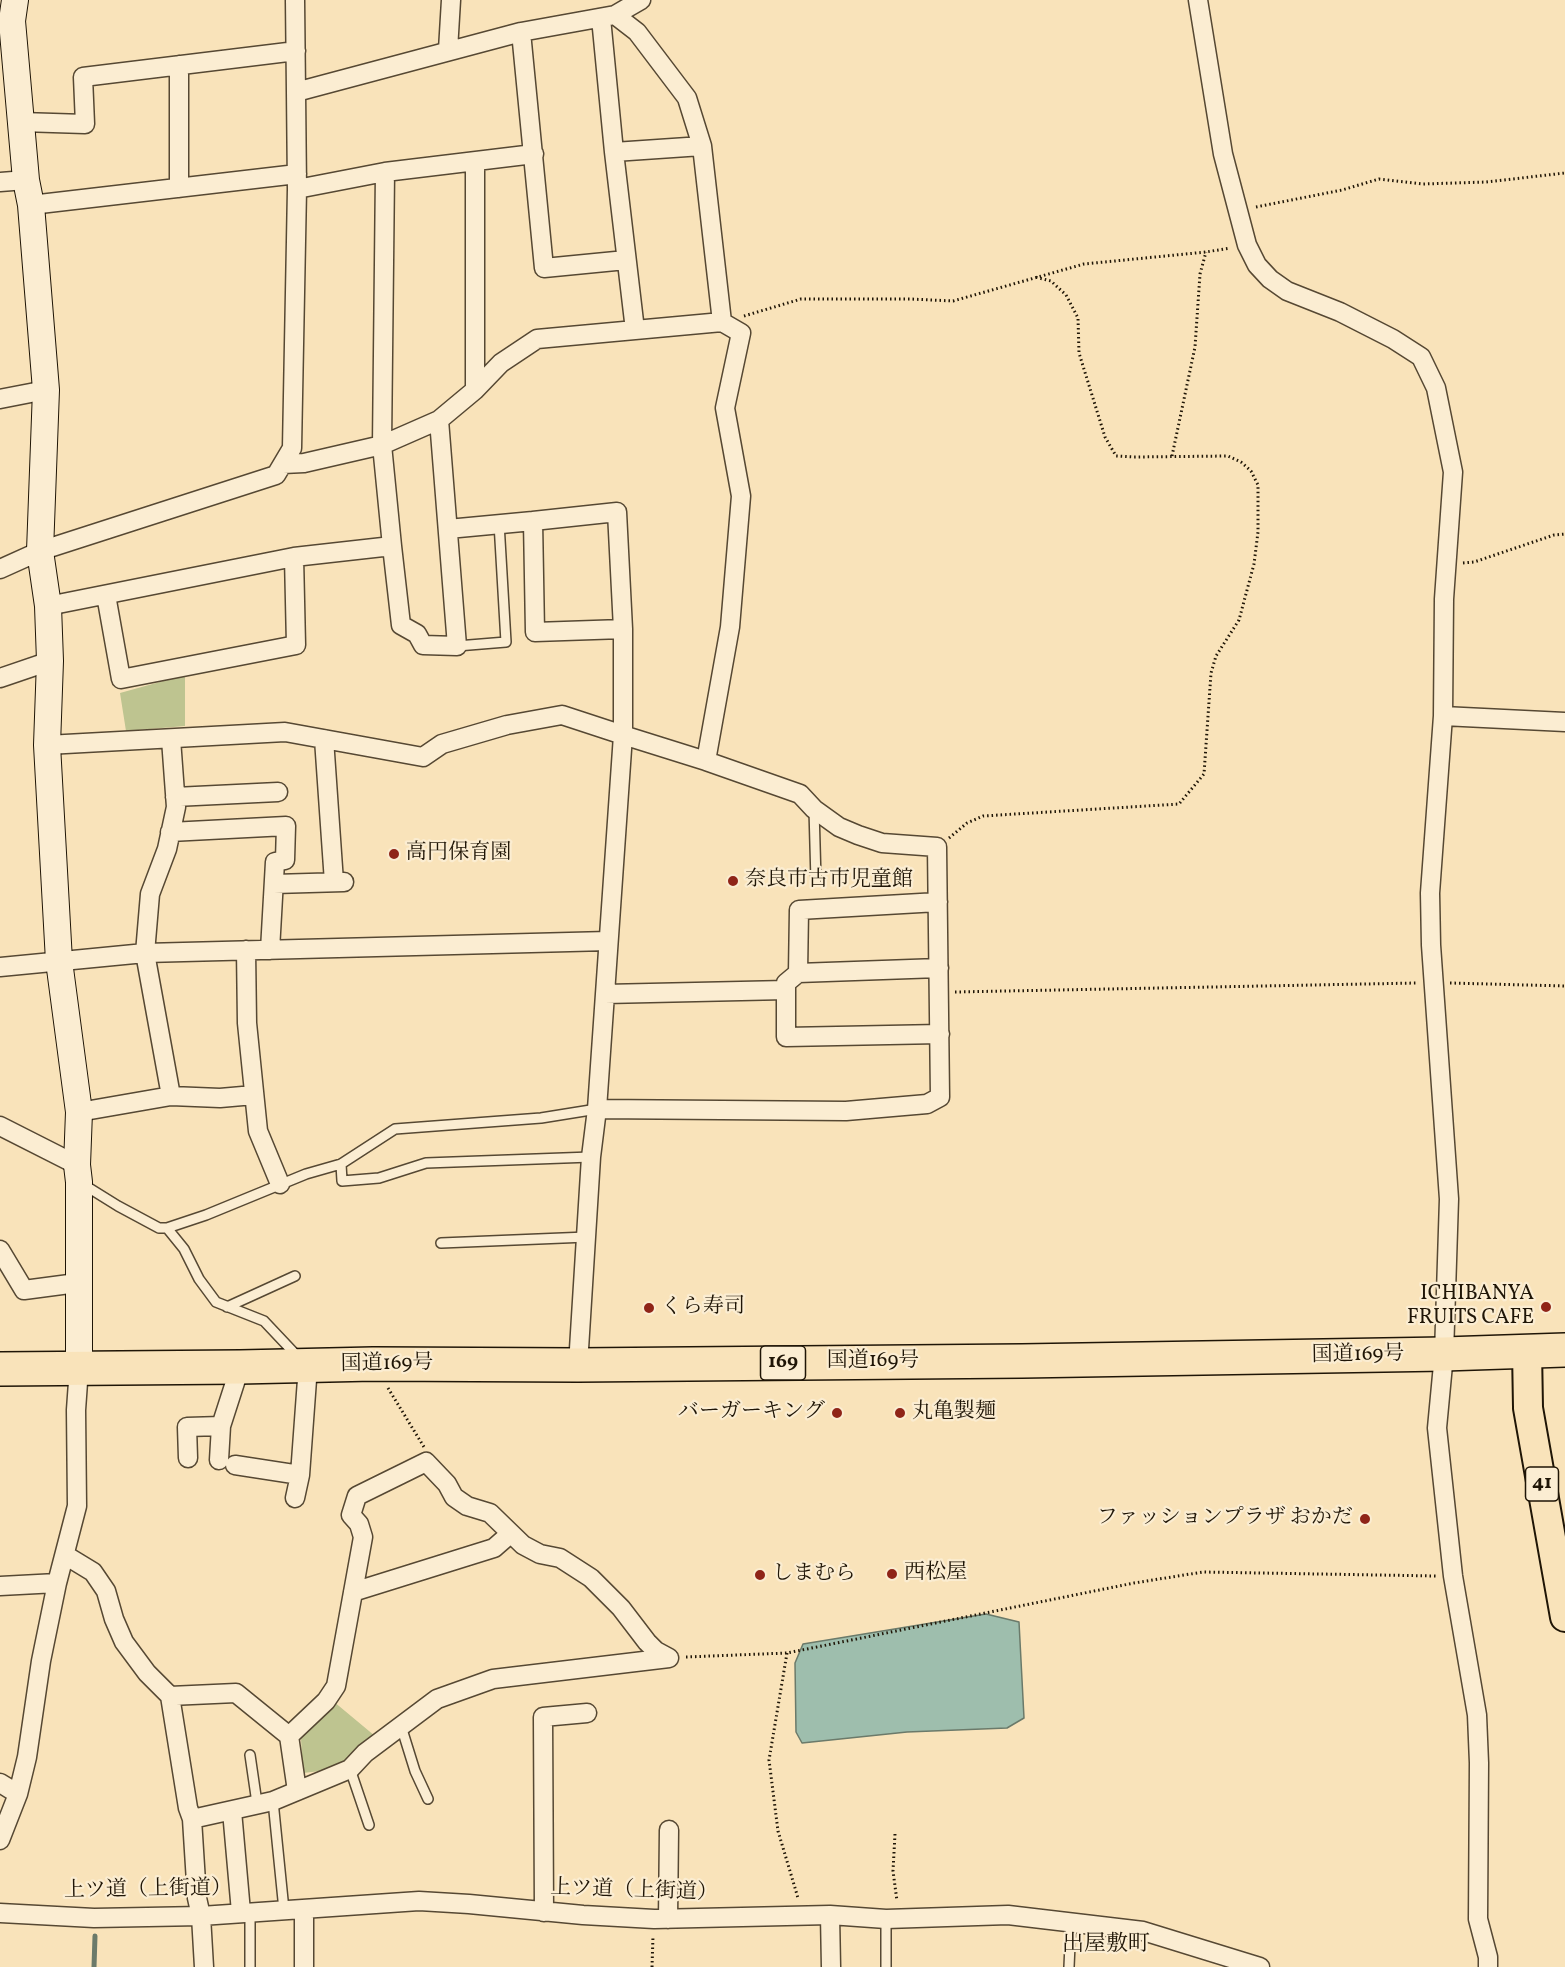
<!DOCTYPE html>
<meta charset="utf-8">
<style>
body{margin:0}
canvas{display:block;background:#f9e3ba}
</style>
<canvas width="1565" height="1967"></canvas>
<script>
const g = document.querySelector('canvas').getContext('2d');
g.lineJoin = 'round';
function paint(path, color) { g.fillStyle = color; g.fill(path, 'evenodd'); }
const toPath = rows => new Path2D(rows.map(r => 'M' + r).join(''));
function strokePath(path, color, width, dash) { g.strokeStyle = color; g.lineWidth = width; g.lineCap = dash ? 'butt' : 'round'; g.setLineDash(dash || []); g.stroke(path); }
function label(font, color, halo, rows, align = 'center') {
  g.font = font + ' Vollkorn,"Noto Serif JP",serif'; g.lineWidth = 4.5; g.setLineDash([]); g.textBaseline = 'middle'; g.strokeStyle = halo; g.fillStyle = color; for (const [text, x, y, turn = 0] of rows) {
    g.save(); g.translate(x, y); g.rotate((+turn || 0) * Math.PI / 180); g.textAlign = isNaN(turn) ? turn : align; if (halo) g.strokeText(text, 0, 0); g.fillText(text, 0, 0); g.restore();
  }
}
paint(toPath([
 [185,675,185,726,126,731,120,693],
 [333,1701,375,1736,338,1769,303,1773,301,1739]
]), '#bec490');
const water = toPath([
 [986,1614,1019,1622,1024,1718,1007,1728,907,1732,802,1743,796,1732,795,1663,803,1644,986,1614]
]);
paint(water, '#9ebead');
strokePath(water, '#6b7a6a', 1.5);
strokePath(toPath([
 [94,1967,95,1936]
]), '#6b7a6a', 5);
const lane = toPath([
 [457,646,506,642,499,523],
 [814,809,816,881],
 [341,1164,342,1181,379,1178,426,1163,591,1157],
 [81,1183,118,1206,159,1228,167,1228,184,1249,199,1279,216,1302,264,1321,298,1357],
 [167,1228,206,1215,306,1174,341,1164,395,1129,541,1118,597,1109],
 [441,1243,587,1237],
 [227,1307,295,1276],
 [401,1726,415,1771,428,1799],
 [250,1755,257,1803],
 [350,1769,369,1825],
 [273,1801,284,1910],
 [886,1919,886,1967],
 [250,1967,250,1911],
 [1069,1967,1071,1922]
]);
const street = toPath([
 [295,0,296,92],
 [1198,0,1223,154,1247,245,1257,265,1270,279,1287,291,1340,312,1393,339,1421,357,1436,388,1453,472,1444,599,1443,716,1430,893,1431,945,1449,1199,1444,1354,1437,1428,1453,1576,1477,1715,1479,1763,1478,1919,1488,1957,1488,1967],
 [601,18,614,152,635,330],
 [521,32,544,268,626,260],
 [448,50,451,0],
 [179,65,179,188],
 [21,122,85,124,83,77,296,51],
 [614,152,702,146],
 [385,172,382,445,392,546],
 [0,182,26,180],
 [297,189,385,172,534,154],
 [31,205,297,174],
 [475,390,475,161],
 [0,399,46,390],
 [283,464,304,463,382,445,439,420,475,390,501,363,537,339,722,322],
 [448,529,533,521],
 [0,569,40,551,276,475,292,448,297,189,296,92,521,32,615,15,641,0],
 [106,595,121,679,296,645,294,557],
 [48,606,294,557,392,546,401,625,417,634,423,645,457,646,439,420],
 [0,678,50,661],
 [1443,716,1565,722],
 [171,739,176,807,167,849,150,894,145,953,171,1096],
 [324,739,334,882],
 [47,745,285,732,423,757,442,744,507,725,562,715,623,735,623,629,617,512,533,521,535,632,623,629],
 [175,797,278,792],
 [170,832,286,826,285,860,275,862,270,950],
 [274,884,344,882],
 [938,902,799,910,798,973,786,983,786,1037,940,1034],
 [246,950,247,1023,258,1131,280,1184],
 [0,967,145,953,608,941],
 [798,973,939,968],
 [605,994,786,990],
 [597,1109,846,1111,927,1104,940,1097,937,847,882,843,858,835,839,827,814,809,800,794,706,761],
 [79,1112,171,1096,220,1098,254,1095],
 [0,1126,77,1165],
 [0,1250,24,1290,77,1283],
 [578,1365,591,1157,597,1109,623,735,706,761,730,627,741,496,725,408,741,333,722,322,702,146,687,98,637,32,615,15],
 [188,1458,187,1427,221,1426],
 [219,1460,221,1426,240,1367],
 [235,1465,300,1475],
 [295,1498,300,1475,308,1366],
 [65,1555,93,1572,106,1591,114,1619,124,1642,147,1673,170,1696,188,1808,192,1819,197,1898,201,1916,204,1967],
 [0,1586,57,1583],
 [353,1592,494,1548,510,1534],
 [170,1696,236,1693,289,1736,297,1791],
 [289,1736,326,1701,336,1686,363,1537,359,1524,351,1515,357,1496,426,1462,447,1484,454,1497,467,1506,490,1513,523,1545,540,1554,560,1558,591,1578,621,1608,647,1642,656,1651,669,1658],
 [0,1783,18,1794],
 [232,1811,241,1912],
 [192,1819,273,1801,350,1769,365,1753,437,1699,493,1679,669,1658],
 [0,1840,18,1794,27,1757,41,1661,57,1583,77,1506,76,1410,79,1368],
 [544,1912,543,1717,587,1713],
 [0,1913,94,1918,201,1916,419,1901,469,1904,583,1915,654,1919,830,1915,886,1919,1008,1915,1143,1931,1260,1967],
 [830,1915,831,1967],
 [668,1919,669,1830],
 [304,1967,304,1909]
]);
const secondary = toPath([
 [15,0,12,21,26,180,31,205,46,390,40,551,48,606,50,661,47,745,59,961,79,1112,77,1165,79,1182,79,1368]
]);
const primary = toPath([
 [1527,1350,1528,1408,1565,1617]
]);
const highway = toPath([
 [0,1369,240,1367,373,1364,578,1365,1022,1361,1444,1354,1565,1350]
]);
strokePath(lane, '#564833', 12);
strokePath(street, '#564833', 21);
strokePath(secondary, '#1f1506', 28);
strokePath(primary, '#1f1506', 32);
strokePath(highway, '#1f1506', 36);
strokePath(toPath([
 [1256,207,1342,190,1379,179,1423,184,1486,182,1565,173],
 [744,316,801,299,910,299,953,301,1084,264,1206,252,1230,248],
 [1172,456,1195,347,1200,274,1206,252],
 [1463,563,1474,562,1554,535,1565,534],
 [949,838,967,823,983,816,1179,804,1204,774,1211,673,1216,656,1239,620,1254,564,1258,532,1258,485,1251,471,1241,462,1228,456,1134,457,1116,456,1105,437,1079,353,1078,318,1066,295,1051,281,1035,277],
 [1450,983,1565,986],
 [955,992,1416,983],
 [388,1388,424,1447],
 [787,1653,769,1760,778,1831,798,1898],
 [686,1657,787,1653,1134,1583,1203,1572,1436,1576],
 [895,1834,893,1871,897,1901],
 [652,1967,653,1936]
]), '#1f1506', 3, [1.5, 3]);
strokePath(lane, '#fbedd2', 9);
strokePath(street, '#fbedd2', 18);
strokePath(secondary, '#fbedd2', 26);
strokePath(primary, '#f9e3ba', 28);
strokePath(highway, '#f9e3ba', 33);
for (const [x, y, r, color] of [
 [394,854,6,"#8f2418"],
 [733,881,6,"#8f2418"],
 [1546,1307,6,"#8f2418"],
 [649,1308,6,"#8f2418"],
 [837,1413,6,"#8f2418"],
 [900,1413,6,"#8f2418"],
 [1365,1519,6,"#8f2418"],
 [892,1574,6,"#8f2418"],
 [760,1575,6,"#8f2418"]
]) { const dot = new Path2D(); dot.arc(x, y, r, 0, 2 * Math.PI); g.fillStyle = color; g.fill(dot); strokePath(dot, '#fbedd2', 2); }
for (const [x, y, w] of [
 [783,1363,45],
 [1542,1484,33]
]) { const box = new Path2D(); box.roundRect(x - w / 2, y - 17, w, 34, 4.5); g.fillStyle = '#fbedd2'; g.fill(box); strokePath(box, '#1f1506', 1.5); }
label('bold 20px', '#1f1506', null, [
 ["169",783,1363],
 ["41",1542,1484]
]);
label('21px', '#1f1506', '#fbedd2', [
 ["高円保育園",406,854],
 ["奈良市古市児童館",745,881],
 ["ICHIBANYA",1534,1295,"right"],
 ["FRUITS CAFE",1534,1319,"right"],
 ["くら寿司",661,1308],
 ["バーガーキング",825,1413,"right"],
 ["丸亀製麺",912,1413],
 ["ファッションプラザ おかだ",1353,1519,"right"],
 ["西松屋",904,1574],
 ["しまむら",772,1575]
], 'left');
label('21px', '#1f1506', '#fbedd2', [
 ["国道169号",1358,1356,-1],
 ["国道169号",873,1362],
 ["国道169号",387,1365,-1],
 ["上ツ道（上街道）",148,1891,-1],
 ["上ツ道（上街道）",634,1892,2]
]);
label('22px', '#1f1506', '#fbedd2', [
 ["出屋敷町",1106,1946]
]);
</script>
